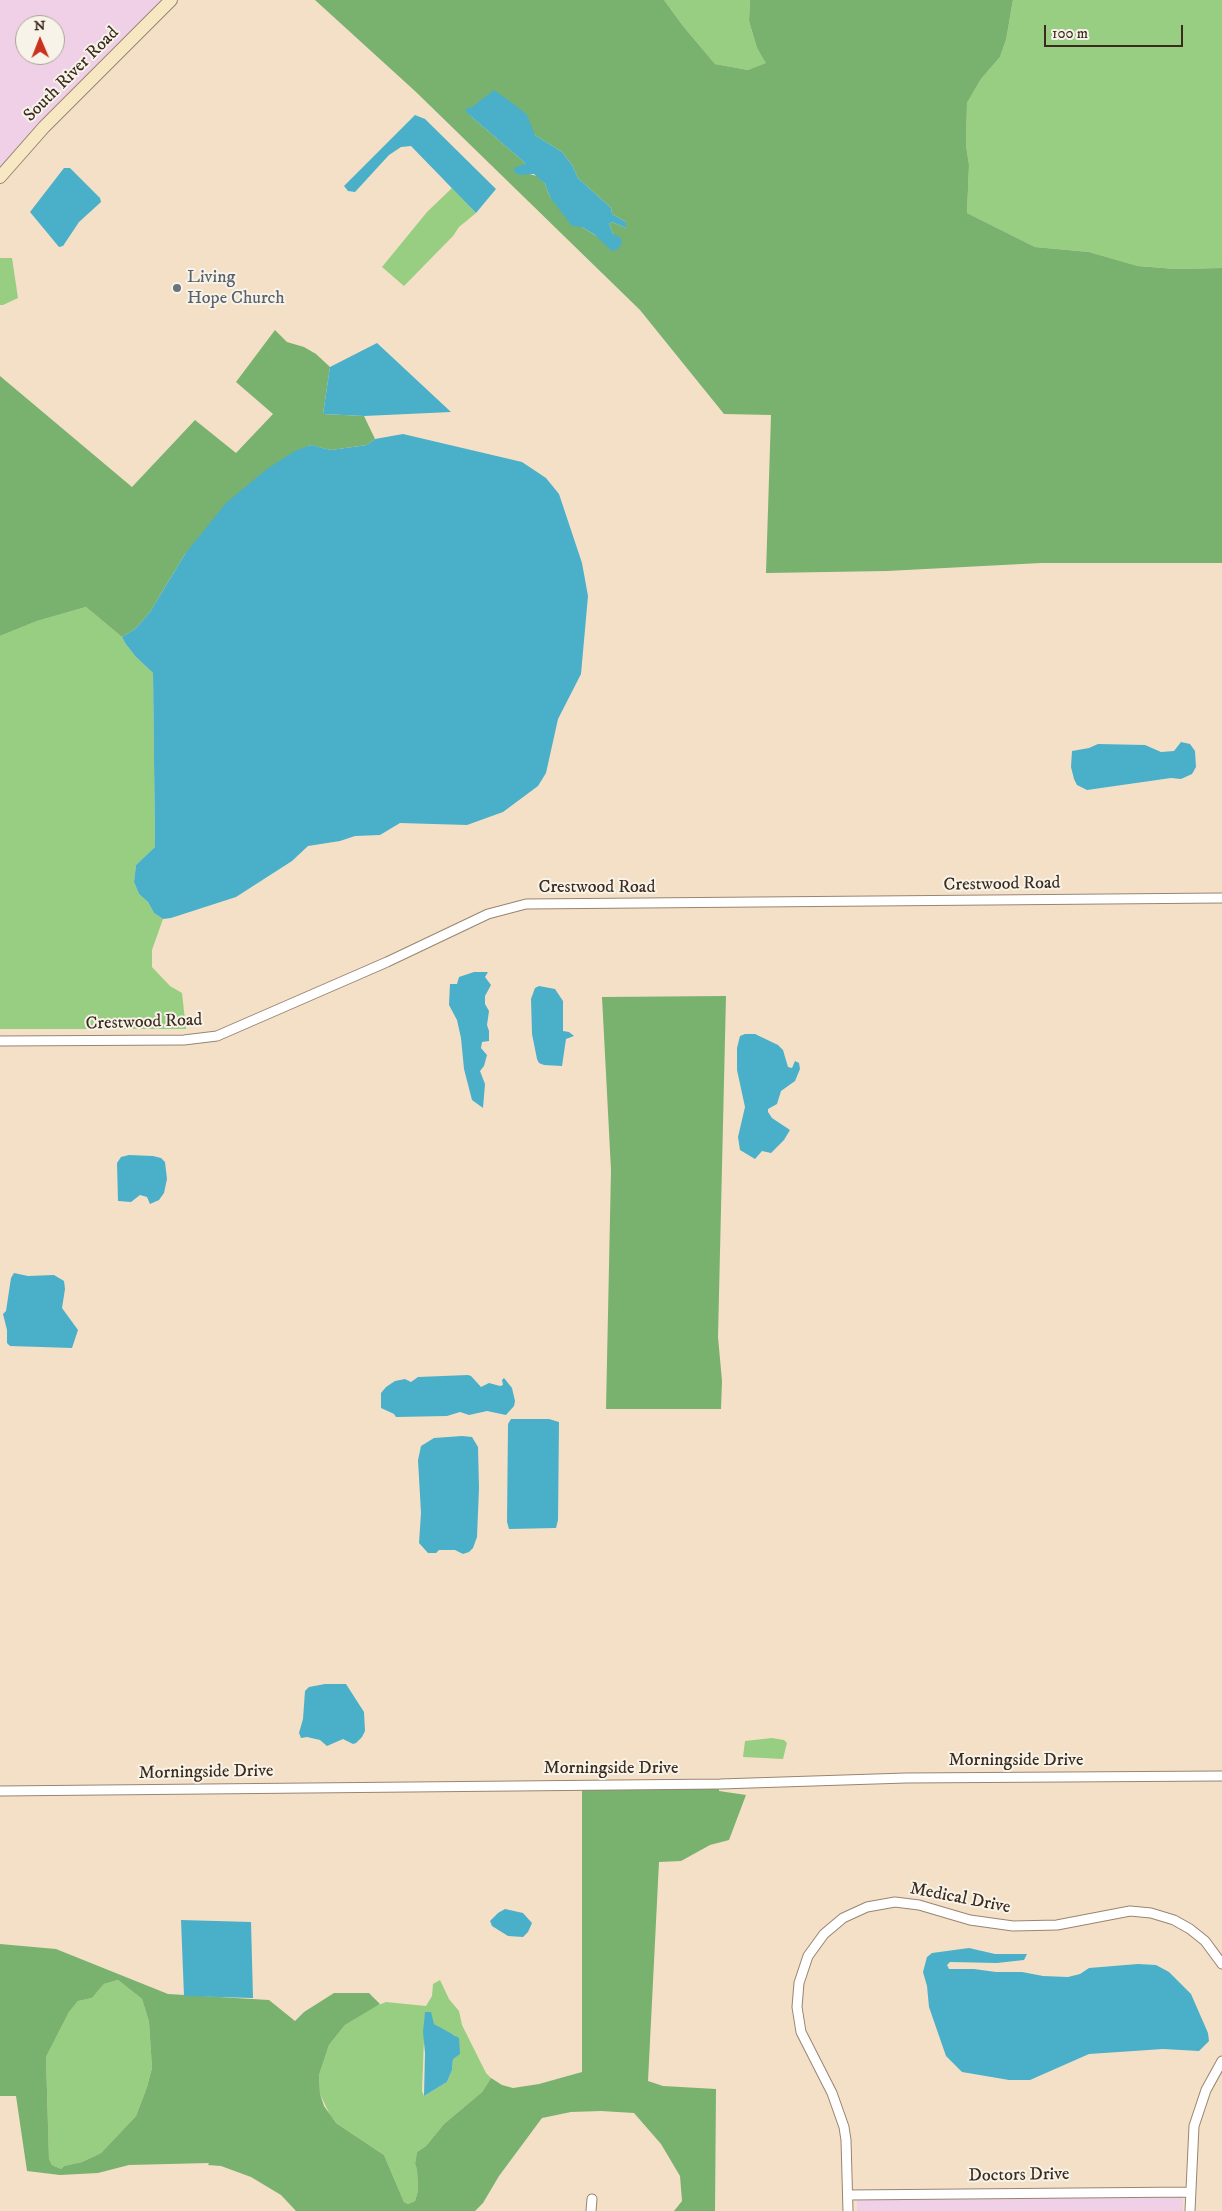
<!DOCTYPE html>
<style>
body{margin:0}
#map{position:relative;width:1222px;height:2211px;overflow:hidden;background:#f4e0c7;font-family:"IM FELL DW Pica",serif}
canvas{display:block}
.north{position:absolute;left:15px;top:15px;width:50px;height:50px;box-sizing:border-box;background:#f7f3e8;border:1px solid #aca397;border-radius:50%;rotate:359deg;font-size:14px;font-weight:700;line-height:20px;text-align:center;color:#3b2a1e}
.north::after{content:'';display:block;margin:auto;width:18px;height:22px;background:#c8321e;clip-path:polygon(50% 0,100% 100%,50% 72%,0 100%)}
.scale{position:absolute;left:1044px;top:25px;width:139px;height:22px;box-sizing:border-box;border:2px solid #3b2a1e;border-top:0;padding-left:6px;font-size:15px;line-height:18px;white-space:nowrap;color:#3b2a1e;-webkit-text-stroke:4px #f7f3e8;paint-order:stroke}
</style>
<div id="map">
<canvas width="1222" height="2211"></canvas>
<div class="north">N</div>
<div class="scale">100 m</div>
</div>
<script>
const g = document.querySelector('canvas').getContext('2d');
g.lineJoin = 'round';
function paint(path, color) { g.fillStyle = color; g.fill(path, 'evenodd'); }
const toPath = rows => new Path2D(rows.map(r => 'M' + r).join(''));
function strokePath(path, color, width, dash) { g.strokeStyle = color; g.lineWidth = width; g.lineCap = dash ? 'butt' : 'round'; g.setLineDash(dash || []); g.stroke(path); }
function label(font, color, halo, rows, align = 'center') {
  g.font = font + ' "IM FELL DW Pica",serif'; g.lineWidth = 4; g.setLineDash([]); g.textBaseline = 'middle'; g.strokeStyle = halo; g.fillStyle = color; for (const [text, x, y, turn = 0] of rows) {
    g.save(); g.translate(x, y); g.rotate((+turn || 0) * Math.PI / 180); g.textAlign = isNaN(turn) ? turn : align; if (halo) g.strokeText(text, 0, 0); g.fillText(text, 0, 0); g.restore();
  }
}
paint(toPath([
 [0,0,164,0,40,123,0,169],
 [25,25,55,25,55,55,25,55],
 [1183,2195,1183,2211,857,2211,857,2199]
]), '#efd0e7');
paint(toPath([
 [664,0,750,0,749,21,757,48,767,63,748,70,715,64,683,26],
 [1013,0,1222,0,1222,268,1175,269,1138,266,1089,252,1035,247,967,213,969,165,966,145,967,103,981,79,1000,57,1006,40],
 [452,188,476,213,459,227,453,236,404,286,382,267,427,212],
 [0,258,12,258,18,298,3,305,0,305],
 [86,607,122,637,125,643,136,657,153,673,155,847,136,865,134,882,139,894,148,902,154,913,163,919,152,950,152,967,170,986,182,993,186,1029,0,1029,0,636,37,621],
 [772,1738,784,1740,787,1743,783,1759,743,1757,745,1741],
 [118,1980,142,1999,149,2022,152,2068,147,2087,136,2116,101,2153,82,2162,64,2166,61,2169,52,2165,49,2159,46,2057,69,2012,78,2001,92,1998,104,1984],
 [440,1980,449,1999,459,2011,462,2025,486,2073,491,2078,482,2092,444,2124,426,2146,417,2152,415,2164,417,2169,418,2191,415,2201,408,2204,404,2202,384,2155,336,2123,330,2115,320,2094,319,2075,329,2045,345,2025,376,2006,386,2002,426,2006,432,1996,433,1984],
 [425,2013,434,2024,449,2034,455,2035,452,2070,447,2082,424,2096,422,2091]
]), '#97ce81');
paint(toPath([
 [315,0,664,0,683,26,715,64,748,70,766,63,757,48,749,21,750,0,1013,0,1006,40,1000,57,981,79,967,103,966,145,969,165,967,213,1035,247,1089,252,1138,266,1175,269,1222,268,1222,563,1041,563,887,571,766,573,771,415,724,414,640,310,416,92],
 [466,108,529,121,531,131,535,135,562,152,572,165,578,178,611,208,612,214,626,222,626,228,612,222,609,224,613,234,605,244,601,239,582,227,550,197,545,184,537,176,529,174,524,162,473,118,467,112],
 [275,330,287,342,304,347,316,354,330,367,323,414,364,416,375,439,367,445,331,450,310,445,185,554,150,612,135,629,122,637,86,607,37,621,0,636,0,376,132,487,195,420,236,453,273,414,236,382],
 [726,996,718,1337,722,1381,721,1409,606,1409,611,1170,602,997],
 [613,1787,719,1788,719,1791,746,1795,729,1840,710,1845,681,1861,659,1862,648,2081,663,2086,716,2089,715,2211,674,2211,682,2201,680,2176,661,2144,634,2113,601,2111,571,2112,542,2118,499,2176,483,2203,475,2211,296,2211,281,2195,251,2177,221,2166,208,2165,209,2163,129,2165,98,2173,60,2175,27,2171,16,2096,0,2096,0,1944,56,1949,168,1994,269,2000,295,2021,304,2012,334,1993,369,1993,380,2004,345,2025,329,2045,319,2075,320,2094,324,2106,336,2123,384,2155,404,2202,408,2204,415,2201,418,2191,417,2169,415,2164,417,2152,426,2146,444,2124,482,2092,491,2078,502,2085,513,2088,539,2084,582,2072,582,1790],
 [118,1980,142,1999,149,2022,152,2068,147,2087,136,2116,101,2153,82,2162,64,2166,61,2169,52,2165,49,2159,46,2057,69,2012,78,2001,92,1998,104,1984]
]), '#79b16f');
paint(toPath([
 [494,90,519,108,527,115,535,135,562,152,572,165,578,178,611,208,612,214,626,222,626,228,612,222,609,224,613,234,621,238,622,243,618,249,612,251,595,235,582,227,572,226,550,197,545,184,534,174,520,175,514,172,514,168,525,164,524,162,466,112,466,108,471,108],
 [415,115,425,119,496,189,476,213,411,146,401,147,389,155,355,192,348,191,344,186],
 [64,168,70,168,100,198,101,202,79,222,63,246,59,247,30,212],
 [377,343,451,412,364,416,323,414,330,367],
 [403,434,522,462,546,478,559,494,582,563,588,596,581,674,558,719,546,773,538,786,503,812,467,825,400,823,380,835,355,836,340,841,308,846,292,861,236,897,171,918,163,919,154,913,148,902,139,894,134,882,136,865,155,847,153,673,136,657,125,643,122,637,135,629,150,612,185,554,226,503,267,469,295,451,311,445,331,450,367,445,375,439],
 [1181,742,1190,744,1195,751,1196,767,1192,774,1181,779,1171,778,1087,790,1077,785,1074,779,1071,767,1072,751,1089,748,1098,744,1145,745,1161,752,1174,751],
 [474,972,488,972,485,977,491,985,485,996,485,1004,489,1011,487,1025,489,1031,489,1041,482,1042,481,1048,487,1055,484,1066,480,1071,485,1084,483,1108,472,1100,464,1069,461,1038,457,1020,449,1005,450,984,457,984,459,977],
 [539,986,555,989,563,1001,563,1031,569,1032,574,1036,566,1039,562,1066,544,1065,539,1063,537,1059,532,1034,531,999,535,988],
 [745,1034,755,1034,778,1045,783,1050,788,1067,792,1068,795,1061,799,1063,800,1069,795,1081,781,1091,777,1104,768,1109,768,1112,772,1118,790,1130,784,1140,771,1153,762,1151,755,1159,740,1150,738,1137,745,1107,737,1070,737,1048,740,1036],
 [129,1155,153,1156,161,1158,165,1162,167,1179,164,1193,159,1200,150,1204,147,1197,140,1195,131,1202,118,1201,117,1163,121,1157],
 [14,1273,28,1276,54,1275,64,1281,65,1289,62,1308,78,1330,72,1348,10,1346,7,1343,7,1330,3,1314,6,1311,11,1278],
 [468,1375,471,1376,481,1387,489,1383,500,1386,503,1385,502,1380,504,1378,512,1388,515,1401,514,1406,506,1415,487,1411,469,1415,460,1412,447,1416,396,1417,394,1414,381,1408,381,1393,386,1387,395,1381,405,1379,411,1382,418,1377],
 [511,1419,549,1419,559,1422,558,1520,556,1528,509,1529,507,1522,508,1424],
 [462,1436,472,1437,478,1447,479,1488,477,1537,473,1548,469,1552,463,1554,455,1550,439,1550,436,1553,428,1553,419,1543,421,1513,418,1460,421,1446,434,1438],
 [325,1684,346,1684,364,1712,365,1731,362,1737,356,1743,353,1744,343,1739,327,1746,320,1740,307,1737,301,1738,299,1733,303,1719,305,1691,309,1687],
 [505,1909,523,1913,532,1923,528,1932,523,1937,508,1936,492,1926,490,1921,498,1913],
 [181,1920,251,1922,253,1998,184,1996],
 [969,1948,995,1954,1027,1954,1024,1960,997,1963,950,1962,947,1965,949,1969,974,1969,996,1972,1022,1972,1043,1976,1068,1977,1080,1974,1089,1968,1138,1964,1156,1965,1169,1972,1191,1994,1208,2033,1209,2041,1199,2051,1163,2049,1089,2054,1030,2080,1009,2080,962,2072,946,2056,929,2007,927,1986,923,1972,927,1957,932,1953],
 [425,2012,431,2012,434,2024,459,2038,460,2054,453,2059,452,2070,447,2082,424,2096,425,2053,423,2032]
]), '#4aafc9');
const street = toPath([
 [0,1041,184,1040,217,1036,387,962,488,914,526,904,1222,898],
 [0,1791,720,1784,906,1778,1222,1776],
 [849,2195,1190,2192],
 [591,2211,592,2199],
 [848,2211,846,2140,844,2127,832,2093,801,2032,797,2007,799,1983,808,1956,824,1934,843,1918,867,1907,895,1902,919,1905,970,1920,1013,1926,1057,1925,1130,1911,1151,1913,1174,1920,1190,1929,1205,1941,1222,1964],
 [1190,2211,1194,2126,1206,2090,1222,2061]
]);
const secondary = toPath([
 [0,177,44,127,171,0]
]);
strokePath(street, '#988572', 11);
strokePath(secondary, '#988572', 14);
strokePath(street, '#fff', 9);
strokePath(secondary, '#f7e8c3', 12);
for (const [x, y, r, color] of [
 [177,288,5,"#6b7280"]
]) { const dot = new Path2D(); dot.arc(x, y, r, 0, 2 * Math.PI); g.fillStyle = color; g.fill(dot); strokePath(dot, '#f7f3e8', 2); }
label('18px', '#3b2a1e', '#f7f3e8', [
 ["South River Road",72,75,-45],
 ["Crestwood Road",1002,885,-1],
 ["Crestwood Road",597,888],
 ["Crestwood Road",144,1023,-2],
 ["Morningside Drive",1016,1761],
 ["Morningside Drive",611,1769],
 ["Morningside Drive",206,1773,-1],
 ["Medical Drive",960,1899,11],
 ["Doctors Drive",1019,2176,-1]
]);
label('18px', '#5b616d', '#f7f3e8', [
 ["Living",187,278],
 ["Hope Church",187,299]
], 'left');
</script>
